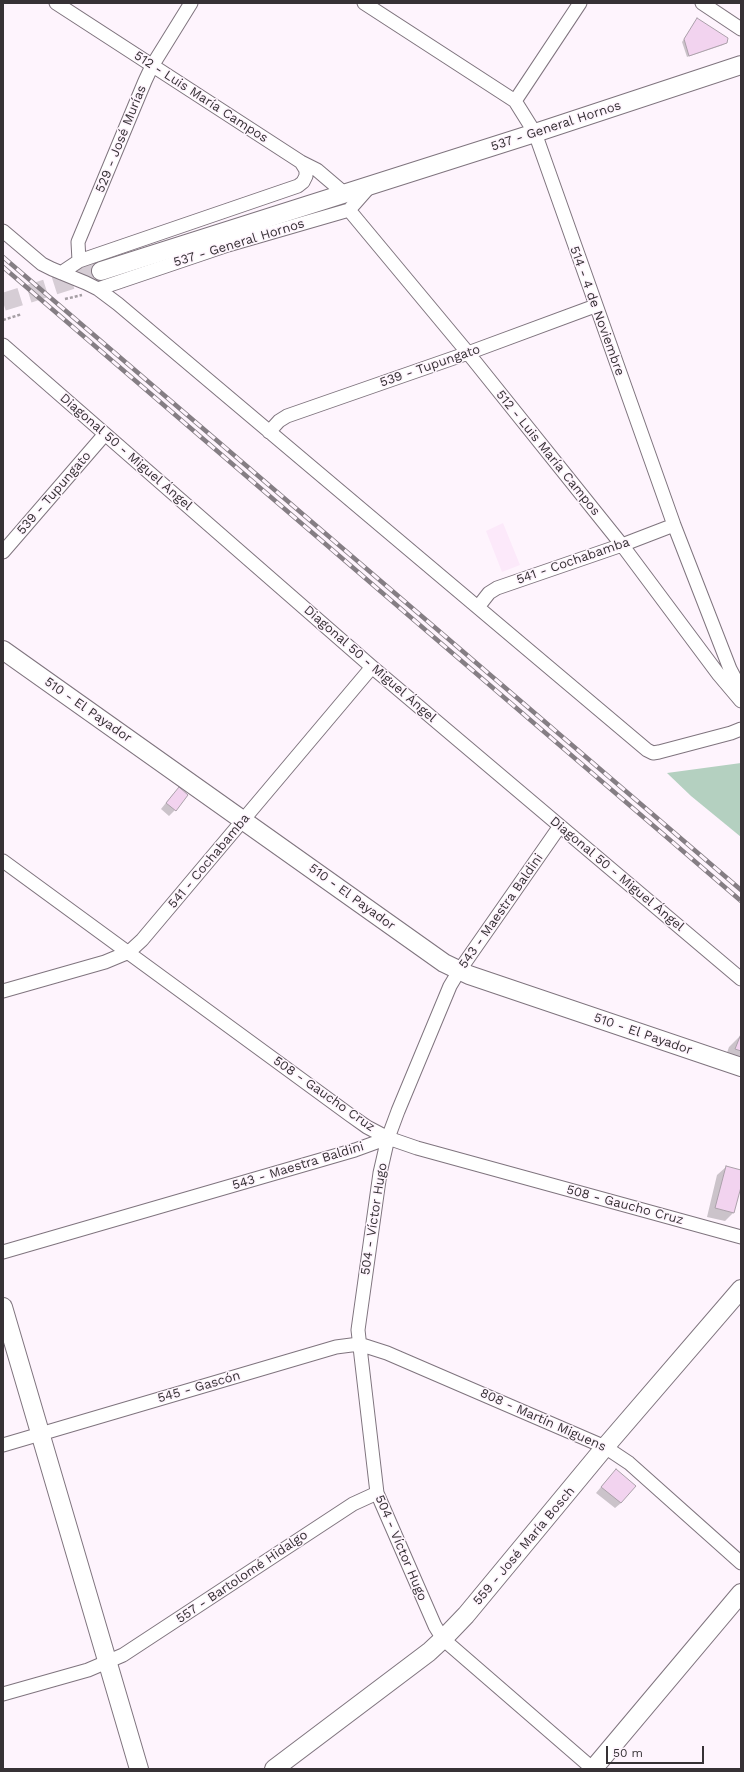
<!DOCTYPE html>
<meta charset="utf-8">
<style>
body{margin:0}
#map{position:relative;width:744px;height:1772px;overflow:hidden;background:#fef4fd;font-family:"Work Sans",sans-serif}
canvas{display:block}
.frame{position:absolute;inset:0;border:4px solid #363135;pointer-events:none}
.scale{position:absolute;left:606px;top:1746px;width:98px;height:18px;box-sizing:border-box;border:2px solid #363135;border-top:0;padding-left:5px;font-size:12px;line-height:14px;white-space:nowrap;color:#363135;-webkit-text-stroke:3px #fef4fd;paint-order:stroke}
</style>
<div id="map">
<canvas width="744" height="1772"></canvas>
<div class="frame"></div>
<div class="scale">50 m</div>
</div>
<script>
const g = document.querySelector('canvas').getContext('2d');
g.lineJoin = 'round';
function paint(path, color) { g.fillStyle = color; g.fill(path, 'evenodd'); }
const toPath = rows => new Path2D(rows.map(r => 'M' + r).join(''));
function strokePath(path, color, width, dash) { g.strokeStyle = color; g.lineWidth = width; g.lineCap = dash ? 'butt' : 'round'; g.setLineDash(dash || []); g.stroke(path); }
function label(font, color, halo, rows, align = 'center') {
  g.font = font + ' "Work Sans",sans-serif'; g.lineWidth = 3; g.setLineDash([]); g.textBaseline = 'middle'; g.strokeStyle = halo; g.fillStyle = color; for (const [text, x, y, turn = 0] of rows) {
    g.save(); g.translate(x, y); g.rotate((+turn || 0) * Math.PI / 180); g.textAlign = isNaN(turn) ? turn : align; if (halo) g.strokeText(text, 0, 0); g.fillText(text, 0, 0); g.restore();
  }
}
paint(toPath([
 [503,523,520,565,502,572,486,531]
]), '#fce9fa');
paint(toPath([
 [741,763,741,837,691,796,667,773]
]), '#b4d0c0');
paint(toPath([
 [695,22,726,43,723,45,687,57,682,42],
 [173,794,175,810,169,816,161,809],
 [741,1035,741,1062,724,1061,729,1047],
 [726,1167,741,1171,741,1183,734,1212,725,1221,707,1217,717,1175],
 [610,1476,621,1503,615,1508,596,1493]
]), '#0003');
const building = toPath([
 [697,18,728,38,727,43,689,56,684,39,697,18],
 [179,787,188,795,176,811,166,803,179,787],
 [741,1034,741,1051,735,1049,741,1034],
 [726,1166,741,1170,741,1187,734,1213,715,1208,726,1166],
 [616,1469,636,1486,621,1503,601,1487,616,1469]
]);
paint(building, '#f2d3ef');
strokePath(building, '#aba0aa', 1);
strokePath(toPath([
 [3,302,101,271]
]), '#d6cdd5', 18, [18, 9]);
const street = toPath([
 [56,3,301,162,317,170,344,193],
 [364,3,515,101,535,133,674,525,730,669,741,690],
 [702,3,741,29],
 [515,101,580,3],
 [349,210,468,353,622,545,719,675,741,701],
 [3,231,42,264,52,269,86,283,98,289,118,304,647,750,653,753,659,752,731,733,741,729],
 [79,261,78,242,145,81,152,66,191,3],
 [61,273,79,261,298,186,303,182,306,176,306,170,301,162],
 [98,289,228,245,349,210,371,185],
 [3,345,372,667,741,979],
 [269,432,279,421,287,416,468,353,595,306],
 [3,552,105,434],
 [478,607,489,593,497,588,622,545,674,525],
 [560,826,459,971,450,986,398,1111,388,1138,380,1173,358,1330,377,1493,435,1626,443,1639,593,1769],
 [3,861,350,1115,367,1127,388,1138,417,1148,741,1237],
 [3,991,105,962,129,952,142,940,372,667],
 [3,1252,355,1150,388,1138],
 [3,1445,336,1347,359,1344,387,1353,605,1447,629,1463,741,1563],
 [3,1694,88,1670,123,1655,353,1504,377,1493]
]);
const secondary = toPath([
 [101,271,535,133,741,65],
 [3,650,444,963,469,975,741,1067],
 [3,1307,139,1769],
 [274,1769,429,1652,443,1639,466,1615,605,1447,741,1289],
 [593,1769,741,1593]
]);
strokePath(street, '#7f747e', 15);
strokePath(secondary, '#7f747e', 20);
strokePath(toPath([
 [65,299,82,295],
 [3,320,22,314]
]), '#a59ea4', 2.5, [3, 2]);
strokePath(street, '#fff', 13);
strokePath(secondary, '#fff', 18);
const rail = toPath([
 [3,257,741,890],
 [3,267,741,901]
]);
strokePath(rail, '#857e84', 4.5);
strokePath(rail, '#fef4fd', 3, [9]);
label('13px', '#363135', '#fef4fd', [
 ["512 - Luis María Campos",201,97,33],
 ["537 - General Hornos",556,126,-18],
 ["529 - José Murías",121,139,-68],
 ["537 - General Hornos",239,243,-17],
 ["514 - 4 de Noviembre",597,311,70],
 ["539 - Tupungato",430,366,-19],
 ["Diagonal 50 - Miguel Ángel",126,452,41],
 ["512 - Luis María Campos",548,453,51],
 ["539 - Tupungato",54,493,-49],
 ["541 - Cochabamba",573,561,-19],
 ["Diagonal 50 - Miguel Ángel",370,664,41],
 ["510 - El Payador",88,710,35],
 ["541 - Cochabamba",209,861,-50],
 ["Diagonal 50 - Miguel Ángel",617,874,40],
 ["510 - El Payador",352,897,36],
 ["543 - Maestra Baldini",501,911,-55],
 ["510 - El Payador",643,1034,19],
 ["508 - Gaucho Cruz",324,1094,35],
 ["543 - Maestra Baldini",298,1166,-17],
 ["508 - Gaucho Cruz",625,1205,15],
 ["504 - Víctor Hugo",374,1219,-81],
 ["545 - Gascón",199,1387,-16],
 ["808 - Martín Miguens",543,1420,24],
 ["559 - José María Bosch",524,1546,-50],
 ["504 - Víctor Hugo",401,1548,67],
 ["557 - Bartolomé Hidalgo",242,1577,-34]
]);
</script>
